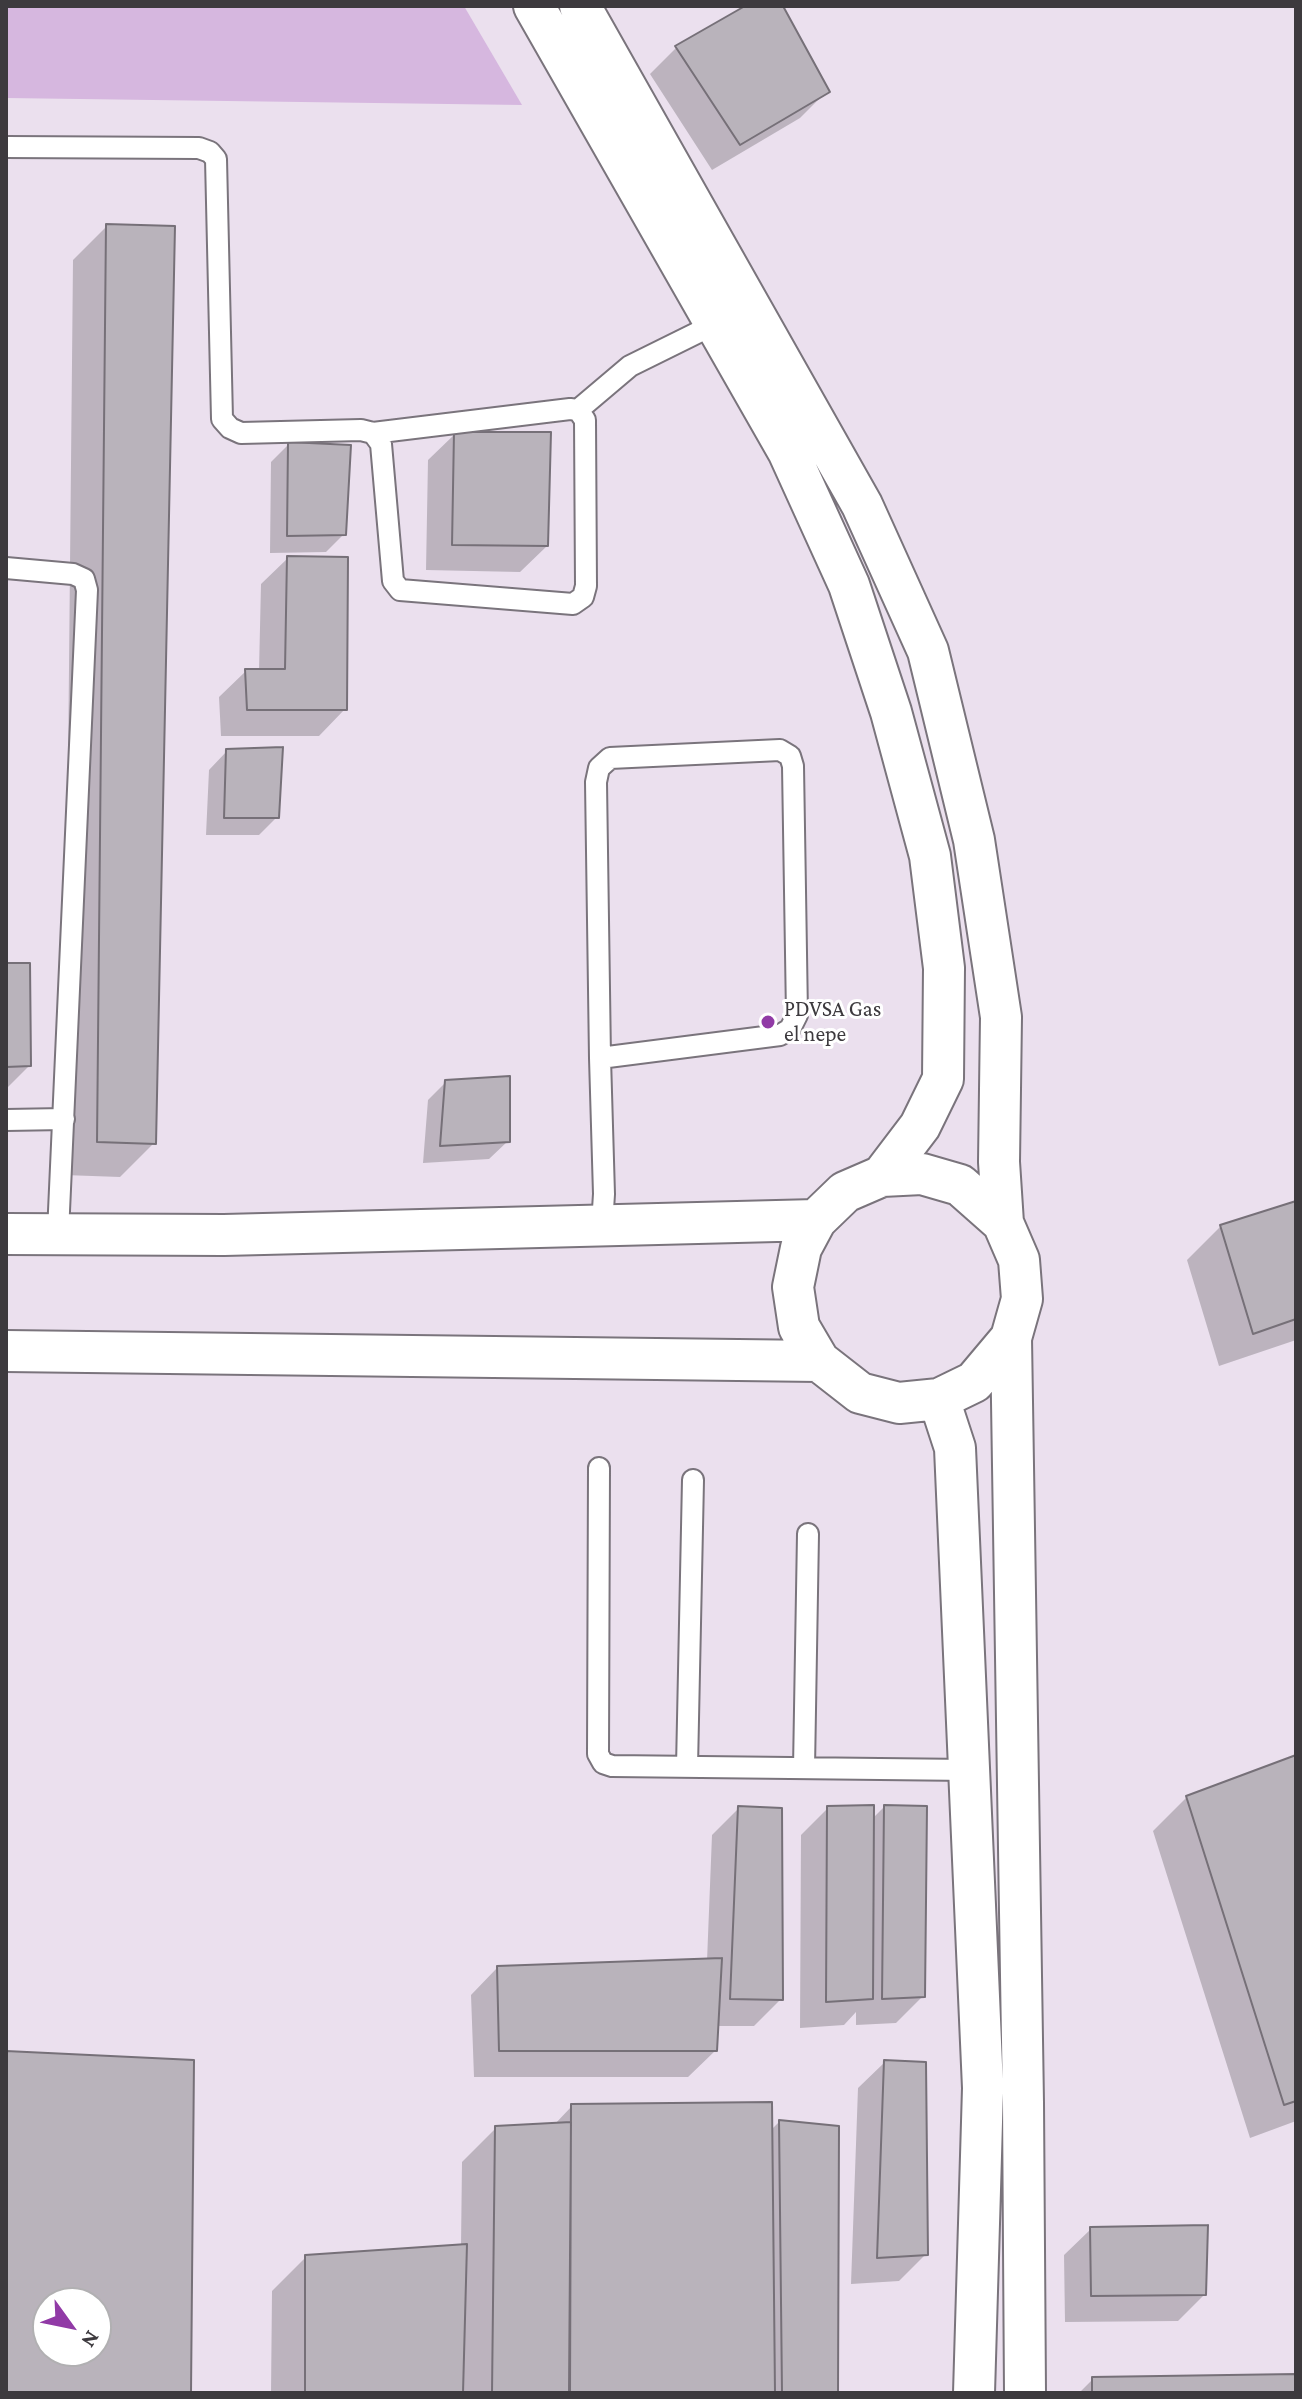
<!DOCTYPE html>
<style>
body{margin:0}
#map{position:relative;width:1302px;height:2399px;overflow:hidden;background:#f3ecf4;font-family:"Crimson Pro",serif}
canvas{display:block}
.frame{position:absolute;inset:0;border:8px solid #3d3a3e;pointer-events:none}
.north{position:absolute;left:32px;top:2287px;width:80px;height:80px;box-sizing:border-box;background:#fff;border:2px solid #b1b0b2;border-radius:50%;rotate:123deg;font-size:22px;font-weight:700;line-height:32px;text-align:center;color:#3d3a3e}
.north::after{content:'';display:block;margin:auto;width:28px;height:36px;background:#913aa6;clip-path:polygon(50% 0,100% 100%,50% 72%,0 100%)}
</style>
<div id="map">
<canvas width="1302" height="2399"></canvas>
<div class="frame"></div>
<div class="north">N</div>
</div>
<script>
const g = document.querySelector('canvas').getContext('2d');
g.lineJoin = 'round';
function paint(path, color) { g.fillStyle = color; g.fill(path, 'evenodd'); }
const toPath = rows => new Path2D(rows.map(r => 'M' + r).join(''));
function strokePath(path, color, width, dash) { g.strokeStyle = color; g.lineWidth = width; g.lineCap = dash ? 'butt' : 'round'; g.setLineDash(dash || []); g.stroke(path); }
function label(font, color, halo, rows, align = 'center') {
  g.font = font + ' "Crimson Pro",serif'; g.lineWidth = 6; g.setLineDash([]); g.textBaseline = 'middle'; g.strokeStyle = halo; g.fillStyle = color; for (const [text, x, y, turn = 0] of rows) {
    g.save(); g.translate(x, y); g.rotate((+turn || 0) * Math.PI / 180); g.textAlign = isNaN(turn) ? turn : align; if (halo) g.strokeText(text, 0, 0); g.fillText(text, 0, 0); g.restore();
  }
}
paint(toPath([
 [6,6,1296,6,1296,2393,6,2393],
 [48,2303,96,2303,96,2351,48,2351]
]), '#ebe0ee');
paint(toPath([
 [6,6,464,6,522,105,6,98]
]), '#d6b7df');
paint(toPath([
 [749,6,781,6,827,91,800,118,712,170,650,74,677,47],
 [107,226,154,1143,120,1177,64,1175,73,260],
 [455,434,547,546,520,572,426,570,428,460],
 [289,444,344,534,326,552,270,553,271,462],
 [288,558,345,709,319,736,221,736,219,697,246,671,259,671,261,584],
 [227,751,277,817,259,835,206,835,209,770],
 [6,965,29,1066,6,1089],
 [446,1082,508,1141,489,1159,423,1163,428,1100],
 [1296,1203,1296,1340,1219,1366,1187,1260,1221,1226],
 [1296,1758,1296,2121,1250,2138,1153,1831,1187,1797],
 [884,1807,923,1996,896,2023,856,2025,856,2012,844,2025,800,2028,801,1835,828,1808,872,1819],
 [739,1808,781,1999,754,2026,716,2026,715,2051,688,2077,474,2077,471,1995,497,1968,707,1961,712,1835],
 [885,2062,926,2254,899,2281,851,2284,858,2088],
 [572,2106,770,2131,779,2122,836,2393,271,2393,272,2291,306,2257,461,2246,462,2162,496,2128,554,2125],
 [1091,2229,1204,2295,1178,2321,1065,2322,1064,2255],
 [1296,2376,1296,2393,1079,2393,1093,2379]
]), '#0003');
const building = toPath([
 [745,6,783,6,830,92,740,145,675,46,745,6],
 [106,224,175,226,156,1144,97,1142,106,224],
 [454,432,551,432,548,546,452,545,454,432],
 [288,442,351,445,346,535,287,536,288,442],
 [287,556,348,557,347,710,247,710,245,669,285,669,287,556],
 [283,747,279,818,224,818,226,749,283,747],
 [6,963,30,963,31,1066,6,1067,6,963],
 [510,1076,510,1142,440,1146,445,1080,510,1076],
 [1296,1201,1296,1319,1253,1334,1220,1225,1296,1201],
 [1296,1755,1296,2101,1284,2105,1186,1796,1296,1755],
 [874,1805,873,1999,826,2002,827,1806,874,1805],
 [884,1805,927,1806,925,1997,882,1999,884,1805],
 [738,1806,782,1808,783,2000,730,1999,738,1806],
 [722,1958,717,2051,499,2051,497,1966,722,1958],
 [6,2051,194,2060,191,2393,6,2393,6,2051],
 [48,2303,96,2303,96,2351,48,2351,48,2303],
 [884,2060,926,2062,928,2255,877,2258,884,2060],
 [772,2102,775,2393,570,2393,571,2104,772,2102],
 [779,2120,839,2126,838,2393,782,2393,779,2120],
 [571,2122,569,2393,492,2393,495,2126,571,2122],
 [1208,2225,1206,2295,1091,2296,1090,2227,1208,2225],
 [467,2244,463,2393,305,2393,305,2255,467,2244],
 [1296,2374,1296,2393,1092,2393,1092,2377,1296,2374]
]);
paint(building, '#b9b3bb');
strokePath(building, '#767078', 2);
const service = toPath([
 [6,147,199,148,210,152,216,159,222,419,230,428,241,433,361,430,373,433,570,409,578,410,585,420,586,586,583,597,573,604,400,590,393,581,381,444,373,433],
 [578,410,630,366,721,321],
 [6,568,73,574,84,579,87,590,58,1233],
 [600,1058,780,1035,790,1029,797,1015,793,766,790,756,780,750,610,758,599,768,596,782,600,1058,604,1194,602,1225],
 [6,1120,64,1119],
 [599,1468,598,1754,603,1763,612,1766,969,1770],
 [687,1767,693,1480],
 [804,1768,808,1534]
]);
const minor = toPath([
 [534,6,788,451,849,585,891,712,930,856,944,968,943,1079,920,1126,882,1176],
 [580,6,862,505,928,651,974,840,1001,1017,999,1162,1003,1223,1019,1260,1022,1299,1011,1338,974,1382,939,1399,899,1403,860,1393,819,1361,799,1327,793,1287,801,1248,816,1220,845,1192,882,1176,922,1174,960,1185,1003,1223],
 [6,1234,224,1235,816,1220],
 [1011,1338,1023,2103,1025,2393],
 [6,1351,819,1361],
 [939,1399,955,1448,983,2088,974,2393]
]);
strokePath(service, '#7a747c', 24);
strokePath(minor, '#7a747c', 44);
strokePath(service, '#fff', 20);
strokePath(minor, '#fff', 40);
for (const [x, y, r, color] of [
 [768,1022,8,"#913aa6"]
]) { const dot = new Path2D(); dot.arc(x, y, r, 0, 2 * Math.PI); g.fillStyle = color; g.fill(dot); strokePath(dot, '#fff', 3); }
label('22px', '#3d3a3e', '#fff', [
 ["PDVSA Gas",784,1009],
 ["el nepe",784,1034]
], 'left');
</script>
